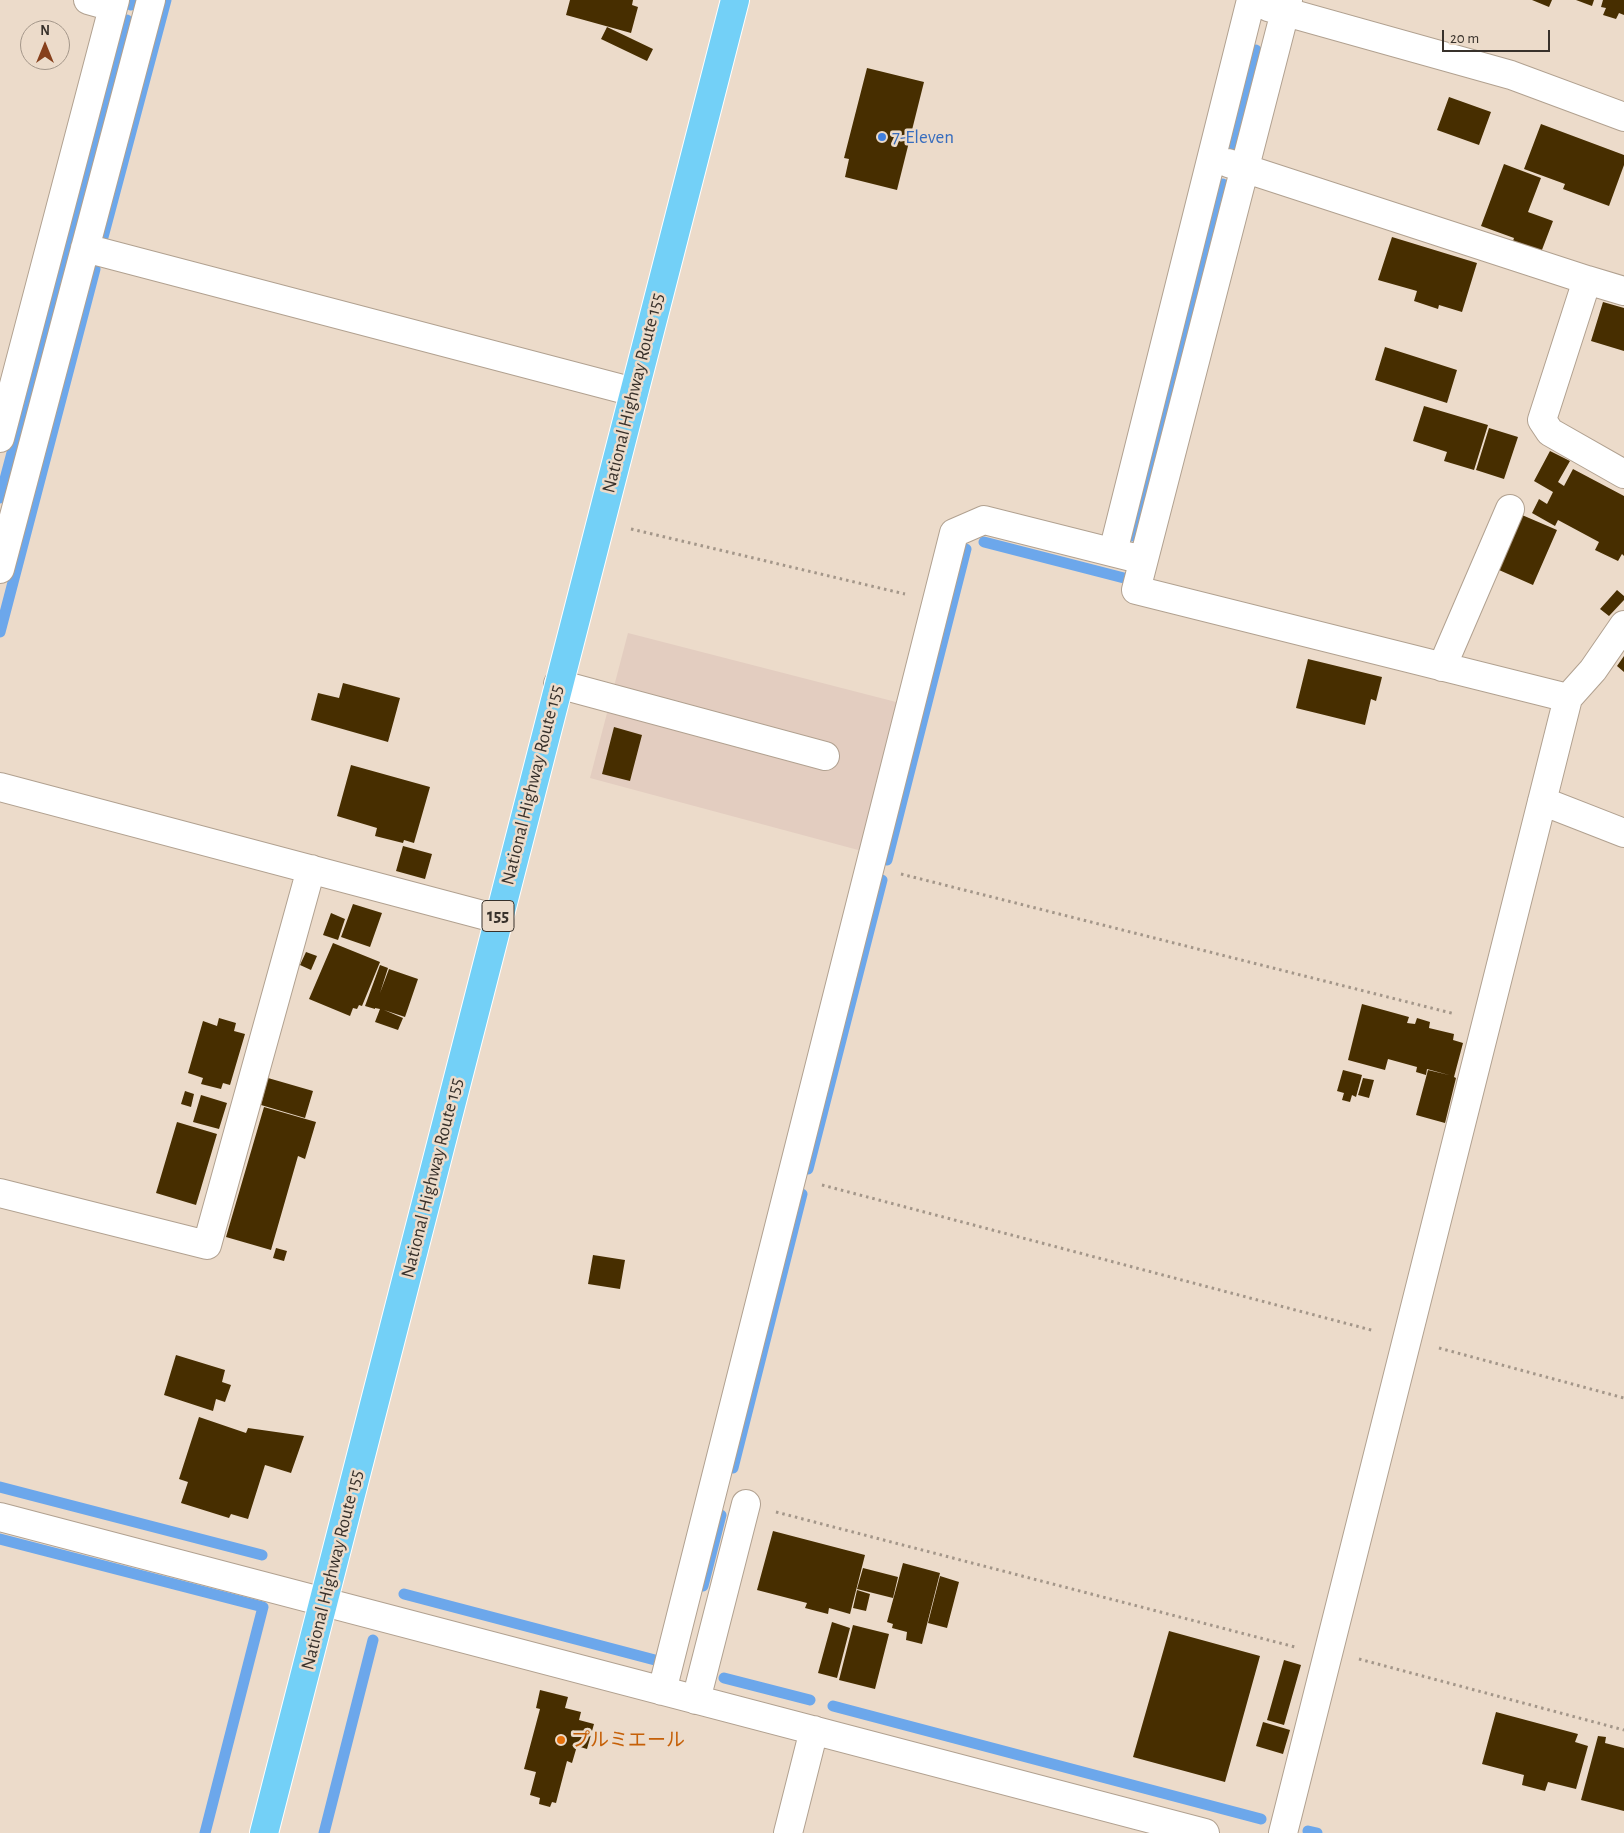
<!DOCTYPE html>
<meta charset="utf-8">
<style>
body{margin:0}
#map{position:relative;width:1624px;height:1833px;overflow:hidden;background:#ecdbca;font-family:"Alegreya Sans",sans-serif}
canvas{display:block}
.north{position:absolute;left:20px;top:20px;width:50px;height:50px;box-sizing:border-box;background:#ecdbca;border:1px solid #a4978a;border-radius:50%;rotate:0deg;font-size:14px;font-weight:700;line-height:20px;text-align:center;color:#38312b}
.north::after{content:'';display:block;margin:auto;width:18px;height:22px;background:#87401c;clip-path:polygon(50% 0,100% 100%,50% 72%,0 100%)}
.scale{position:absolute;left:1442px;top:30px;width:108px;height:22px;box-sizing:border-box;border:2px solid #38312b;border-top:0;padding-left:6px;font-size:15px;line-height:18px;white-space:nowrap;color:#38312b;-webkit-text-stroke:4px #ecdbca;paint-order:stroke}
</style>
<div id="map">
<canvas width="1624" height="1833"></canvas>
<div class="north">N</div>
<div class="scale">20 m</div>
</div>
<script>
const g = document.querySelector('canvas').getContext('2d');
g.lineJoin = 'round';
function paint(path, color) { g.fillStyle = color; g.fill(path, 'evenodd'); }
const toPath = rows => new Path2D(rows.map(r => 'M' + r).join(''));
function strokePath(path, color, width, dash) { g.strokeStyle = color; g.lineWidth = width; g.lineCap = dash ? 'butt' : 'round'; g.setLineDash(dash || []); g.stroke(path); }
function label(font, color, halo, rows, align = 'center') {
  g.font = font + ' "Alegreya Sans","Noto Sans JP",sans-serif'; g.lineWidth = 5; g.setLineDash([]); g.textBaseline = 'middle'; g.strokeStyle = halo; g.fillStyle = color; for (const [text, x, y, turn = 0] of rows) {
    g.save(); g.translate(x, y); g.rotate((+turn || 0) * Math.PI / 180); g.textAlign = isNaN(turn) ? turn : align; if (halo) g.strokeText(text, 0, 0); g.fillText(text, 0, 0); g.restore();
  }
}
paint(toPath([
 [628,633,900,703,862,851,590,778]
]), '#e3cdc0');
strokePath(toPath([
 [131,5,132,0],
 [1232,145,1256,50],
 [103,237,166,0],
 [0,498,127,20],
 [1132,536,1223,184],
 [984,542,1124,578],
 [0,632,95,269],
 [887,860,966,549],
 [808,1169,882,880],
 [733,1468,802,1194],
 [0,1487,262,1555],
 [0,1539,263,1607,205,1833],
 [703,1586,721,1515],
 [404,1594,655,1660],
 [724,1678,810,1700],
 [833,1706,1261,1819],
 [1308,1831,1317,1833],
 [324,1833,373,1640]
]), '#6ca7eb', 11);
paint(toPath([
 [570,0,633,0,632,5,638,7,631,33,566,15],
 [1532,0,1552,0,1549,7],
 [1576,0,1594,0,1592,6],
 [1603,0,1624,0,1624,15,1619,13,1616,19,1603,15,1606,8,1601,7],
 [607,27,653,49,647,61,601,39],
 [867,68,924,82,897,190,845,177,849,159,844,158],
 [1449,97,1491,112,1479,145,1437,130],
 [1541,124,1624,155,1624,165,1609,206,1563,189,1565,184,1524,169],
 [1504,164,1541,178,1528,212,1553,221,1540,255,1512,244,1514,238,1481,226],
 [1392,237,1477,263,1462,312,1439,305,1438,309,1414,301,1417,291,1378,280],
 [1603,302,1624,308,1624,351,1591,341],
 [1385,347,1457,370,1447,403,1375,380],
 [1424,406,1488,425,1474,470,1444,461,1447,452,1413,441],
 [1489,428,1518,437,1504,479,1476,470],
 [1550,451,1570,461,1558,482,1564,486,1573,469,1624,496,1624,556,1622,554,1618,561,1595,550,1599,542,1558,520,1555,526,1532,513,1539,499,1547,504,1553,492,1534,481],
 [1522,515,1557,530,1533,585,1499,570],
 [1617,590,1624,596,1624,600,1609,616,1600,609],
 [1624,656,1624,672,1617,666],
 [1308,659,1382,677,1376,701,1371,699,1365,725,1296,708],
 [343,683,400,698,388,742,311,720,318,693,339,698],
 [614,727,642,735,630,781,602,774],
 [351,765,430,787,414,843,404,840,403,843,375,836,377,828,337,816],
 [403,846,432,854,425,879,396,871],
 [353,904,382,913,370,947,341,937],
 [331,913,345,919,338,940,323,935],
 [333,943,380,962,362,1006,359,1005,357,1009,353,1008,350,1016,309,999],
 [306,952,317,956,311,970,300,965],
 [380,965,388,968,380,993,389,969,418,979,405,1017,384,1010,403,1018,398,1030,375,1022,380,1009,375,1008,375,1009,365,1006],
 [1362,1004,1409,1017,1407,1023,1415,1024,1417,1018,1430,1022,1429,1028,1454,1034,1453,1040,1463,1043,1454,1077,1456,1078,1445,1123,1416,1115,1428,1070,1449,1075,1427,1069,1426,1075,1416,1072,1417,1067,1388,1059,1385,1070,1348,1060],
 [219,1018,236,1023,234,1031,245,1034,230,1085,223,1083,221,1089,201,1084,203,1078,188,1073,203,1021,217,1026],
 [1343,1070,1362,1075,1356,1097,1352,1095,1350,1102,1342,1100,1344,1093,1337,1091],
 [268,1078,313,1091,305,1118,261,1105],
 [1363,1078,1374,1080,1369,1098,1358,1095],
 [185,1091,194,1094,191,1107,181,1104],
 [201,1095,227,1103,219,1129,193,1122],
 [264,1107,316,1122,305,1159,298,1156,271,1250,226,1237],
 [177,1122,217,1134,196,1205,156,1193],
 [276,1248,287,1251,284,1261,273,1258],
 [593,1255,625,1260,620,1289,588,1284],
 [176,1355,225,1370,222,1382,231,1385,225,1402,216,1399,213,1411,164,1395],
 [199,1417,246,1433,248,1428,304,1436,291,1473,265,1465,248,1519,231,1514,229,1518,181,1503,188,1482,179,1479],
 [773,1531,865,1555,850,1614,829,1608,828,1614,805,1608,807,1603,757,1590],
 [903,1563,940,1573,922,1644,906,1640,907,1632,892,1628,893,1624,887,1622],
 [863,1568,898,1577,893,1598,857,1589],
 [940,1576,959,1582,947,1628,928,1623],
 [857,1590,870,1594,866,1611,853,1608],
 [832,1622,850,1628,837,1678,818,1673],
 [853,1625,889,1634,875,1689,839,1680],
 [1169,1631,1260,1656,1225,1782,1133,1757],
 [1284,1660,1301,1665,1284,1725,1267,1720],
 [540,1690,568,1697,565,1708,581,1712,579,1720,594,1724,587,1749,577,1746,572,1763,567,1761,556,1803,552,1802,550,1807,539,1804,540,1798,530,1795,536,1772,524,1769,540,1709,536,1708],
 [1496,1712,1578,1734,1575,1742,1588,1746,1576,1789,1548,1782,1545,1791,1522,1785,1524,1775,1482,1764],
 [1263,1722,1290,1730,1283,1754,1256,1746],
 [1598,1736,1606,1737,1605,1743,1624,1748,1624,1811,1581,1800]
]), '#472e00');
const minor = toPath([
 [88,0,113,7],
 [1268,7,1511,75,1624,117],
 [1228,163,1587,280],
 [85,248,634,392],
 [1624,291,1587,280,1542,420,1550,432,1624,474],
 [0,438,115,0],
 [1113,552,1251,0],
 [0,569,151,0],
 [1442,667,1510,509],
 [558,684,825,756],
 [1568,698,1593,670,1624,625],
 [0,787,498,919],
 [1542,801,1624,833],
 [0,1193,207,1245,311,869],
 [0,1517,1205,1833],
 [662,1691,954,533,984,520,1143,560],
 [696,1700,746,1504],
 [788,1833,814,1730],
 [1283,1833,1568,698,1136,590,1288,0]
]);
const highway = toPath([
 [264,1833,735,0]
]);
strokePath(minor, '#b1a190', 30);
strokePath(highway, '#fff', 30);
strokePath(toPath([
 [631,529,905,594],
 [901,874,1455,1014],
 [822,1185,1375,1331],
 [1439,1348,1624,1398],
 [776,1512,1295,1647],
 [1359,1659,1624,1730]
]), '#a39689', 3, [2.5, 4]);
strokePath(minor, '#fff', 28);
strokePath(highway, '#73d0f7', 28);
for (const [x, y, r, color] of [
 [882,137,5,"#3f7fe0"],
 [561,1740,5,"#e8710a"]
]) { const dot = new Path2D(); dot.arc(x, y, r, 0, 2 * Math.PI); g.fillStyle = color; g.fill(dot); strokePath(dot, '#ecdbca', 2); }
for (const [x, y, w] of [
 [498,916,32]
]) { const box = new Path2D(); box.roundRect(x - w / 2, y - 15.5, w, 31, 4); g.fillStyle = '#ecdbca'; g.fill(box); strokePath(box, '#38312b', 1); }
label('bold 18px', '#38312b', null, [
 ["155",498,916]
]);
label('19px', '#366cbe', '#ecdbca', [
 ["7-Eleven",892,137]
], 'left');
label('19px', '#38312b', '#ecdbca', [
 ["National Highway Route 155",633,393,-76],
 ["National Highway Route 155",532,785,-76],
 ["National Highway Route 155",432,1178,-76],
 ["National Highway Route 155",332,1570,-76]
]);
label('19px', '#c56008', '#ecdbca', [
 ["プルミエール",571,1740]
], 'left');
</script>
